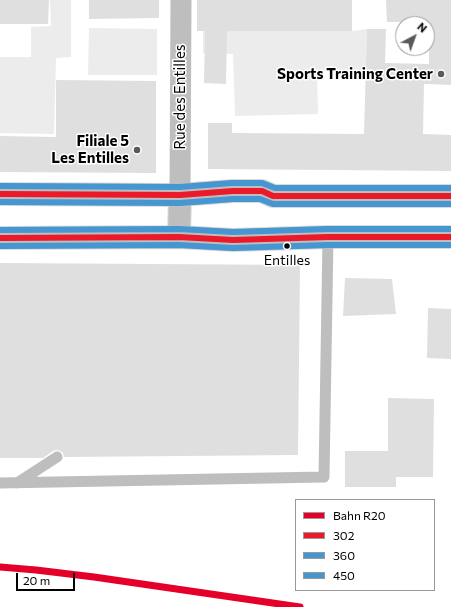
<!DOCTYPE html>
<style>
body{margin:0}
#map{position:relative;width:451px;height:607px;overflow:hidden;background:#fff;font-family:Commissioner,sans-serif}
canvas{display:block}
.legend{position:absolute;left:295px;top:499px;width:140px;height:92px;box-sizing:border-box;background:#fff;border:1px solid #999;margin:0;padding:5px 7px;list-style:none;font-size:12px;color:#000}
.legend li{display:flex;align-items:center;gap:8px;height:20px}
.legend b{width:20px;border:1px solid #999}
.north{position:absolute;left:395px;top:16px;width:40px;height:40px;box-sizing:border-box;background:#fff;border:1px solid #999;border-radius:50%;rotate:41deg;font-size:11px;font-weight:700;line-height:16px;text-align:center;color:#000}
.north::after{content:'';display:block;margin:auto;width:14px;height:18px;background:#595959;clip-path:polygon(50% 0,100% 100%,50% 72%,0 100%)}
.scale{position:absolute;left:16px;top:573px;width:59px;height:18px;box-sizing:border-box;border:2px solid #000;border-top:0;padding-left:5px;font-size:12px;line-height:14px;white-space:nowrap;color:#000;-webkit-text-stroke:3px #fff;paint-order:stroke}
</style>
<div id="map">
<canvas width="451" height="607"></canvas>
<ul class="legend">
<li><b style="height:5px;background:#e4002b"></b>Bahn R20</li>
<li><b style="height:5px;background:#ea1a2a"></b>302</li>
<li><b style="height:5px;background:#4696d2"></b>360</li>
<li><b style="height:5px;background:#4696d2"></b>450</li>
</ul>
<div class="north">N</div>
<div class="scale">20 m</div>
</div>
<script>
const g = document.querySelector('canvas').getContext('2d');
g.lineJoin = 'round';
function paint(path, color) { g.fillStyle = color; g.fill(path, 'evenodd'); }
const toPath = rows => new Path2D(rows.map(r => 'M' + r).join(''));
function strokePath(path, color, width, dash) { g.strokeStyle = color; g.lineWidth = width; g.lineCap = dash ? 'butt' : 'round'; g.setLineDash(dash || []); g.stroke(path); }
function label(font, color, halo, rows, align = 'center') {
  g.font = font + ' Commissioner,sans-serif'; g.lineWidth = 3; g.setLineDash([]); g.textBaseline = 'middle'; g.strokeStyle = halo; g.fillStyle = color; for (const [text, x, y, turn = 0] of rows) {
    g.save(); g.translate(x, y); g.rotate((+turn || 0) * Math.PI / 180); g.textAlign = isNaN(turn) ? turn : align; if (halo) g.strokeText(text, 0, 0); g.fillText(text, 0, 0); g.restore();
  }
}
paint(toPath([
 [50,0,71,0,71,57,56,58,54,134,0,133,0,57,31,57,31,27,51,26],
 [89,28,157,29,157,75,88,75],
 [367,29,366,70,317,71,318,114,235,116,233,54,203,53,203,31,352,31]
]), '#ececec');
paint(toPath([
 [0,0,49,0,48,24,0,24],
 [89,0,159,0,159,18,89,19],
 [197,0,352,0,352,31,227,31,226,84,204,83,205,31,197,31],
 [386,0,451,0,451,85,424,84,423,134,451,135,451,171,208,169,208,123,232,123,232,133,364,134,367,29,386,29,385,63,429,64,429,22,387,22],
 [56,80,156,81,156,173,0,172,0,136,56,137],
 [0,263,300,265,298,455,64,457,63,453,60,451,57,450,53,451,43,458,0,458],
 [345,278,392,279,396,314,343,316],
 [428,308,451,309,451,359,427,358],
 [388,398,434,399,433,477,396,477,396,487,345,487,345,451,388,451]
]), '#dfdfdf');
const primary = toPath([
 [0,194,180,195,233,191,262,191,273,196,451,196],
 [179,237,180,195],
 [0,238,179,237,233,240,328,237,451,237]
]);
strokePath(primary, '#dbdbdb', 24);
strokePath(toPath([
 [0,483,324,477,328,237],
 [17,483,57,457]
]), '#bebebe', 11);
strokePath(toPath([
 [180,195,181,0]
]), '#bebebe', 21);
strokePath(primary, '#bebebe', 22);
strokePath(toPath([
 [0,194,180,195,233,191,262,191,273,196,451,196],
 [0,238,179,237,233,240,328,237,451,237]
]), '#ea1a2a', 6);
strokePath(toPath([
 [0,202,180,203,233,199,260,199,273,204,451,204],
 [0,246,179,245,233,248,328,245,451,245]
]), '#4696d2', 6);
strokePath(toPath([
 [0,186,180,187,232,183,262,183,275,188,451,188],
 [0,230,179,229,233,232,328,229,451,229]
]), '#4696d2', 6);
strokePath(toPath([
 [0,567,36,570,94,577,300,607]
]), '#e4002b', 7);
for (const [x, y, r, color] of [
 [441,74,4,"#595959"],
 [137,150,4,"#595959"],
 [287,246,3.5,"#000"]
]) { const dot = new Path2D(); dot.arc(x, y, r, 0, 2 * Math.PI); g.fillStyle = color; g.fill(dot); strokePath(dot, '#fff', 1.5); }
label('14px', '#000', '#fff', [
 ["Entilles",287,260]
]);
label('bold 15px', '#000', '#fff', [
 ["Sports Training Center",433,74],
 ["Filiale 5",129,141],
 ["Les Entilles",129,158]
], 'right');
label('15px', '#000', '#fff', [
 ["Rue des Entilles",180,97,-90]
]);
</script>
